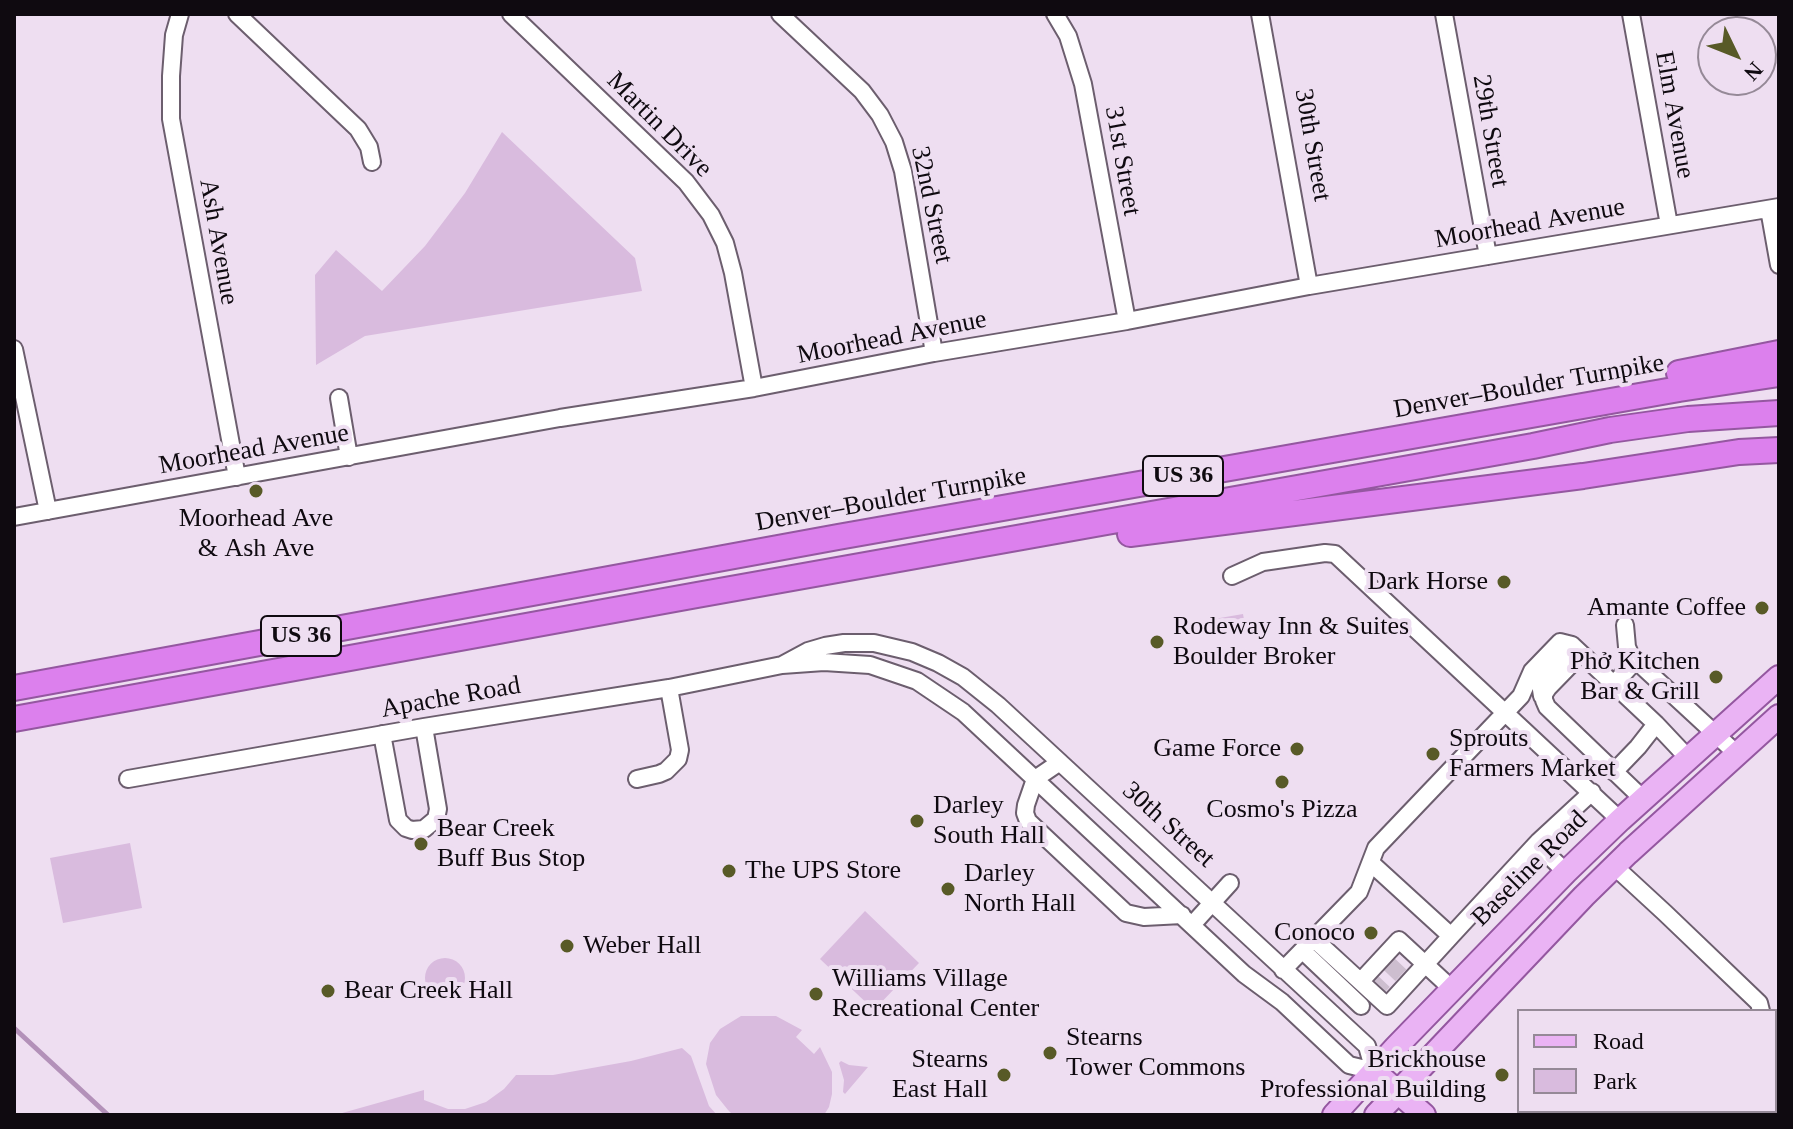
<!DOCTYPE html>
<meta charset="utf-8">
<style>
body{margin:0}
#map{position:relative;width:1793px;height:1129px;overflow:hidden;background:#eedef1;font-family:"Times New Roman",serif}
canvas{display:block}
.frame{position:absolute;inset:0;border:16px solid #0f0a10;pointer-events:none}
.legend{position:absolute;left:1517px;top:1009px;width:260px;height:104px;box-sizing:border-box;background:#eedef1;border:2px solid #958997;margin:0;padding:10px 14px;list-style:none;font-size:24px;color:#0f0a10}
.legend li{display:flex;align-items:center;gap:16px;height:40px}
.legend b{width:40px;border:2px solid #958997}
.north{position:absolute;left:1697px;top:16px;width:80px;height:80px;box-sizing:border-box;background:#eedef1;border:2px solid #958997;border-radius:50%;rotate:133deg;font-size:22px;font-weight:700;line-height:32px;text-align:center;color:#0f0a10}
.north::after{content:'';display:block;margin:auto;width:28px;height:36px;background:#585a27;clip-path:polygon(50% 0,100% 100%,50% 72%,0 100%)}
</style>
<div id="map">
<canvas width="1793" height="1129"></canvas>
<div class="frame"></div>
<ul class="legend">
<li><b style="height:10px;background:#eab3f4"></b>Road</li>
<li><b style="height:22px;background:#d9bbde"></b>Park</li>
</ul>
<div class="north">N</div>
</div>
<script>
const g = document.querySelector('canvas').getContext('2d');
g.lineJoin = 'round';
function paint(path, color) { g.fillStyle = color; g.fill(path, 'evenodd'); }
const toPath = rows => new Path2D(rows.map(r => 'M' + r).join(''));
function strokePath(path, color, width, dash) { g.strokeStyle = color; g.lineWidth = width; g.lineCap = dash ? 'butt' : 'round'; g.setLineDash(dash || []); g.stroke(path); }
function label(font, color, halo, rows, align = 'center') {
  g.font = font + ' "Times New Roman",serif'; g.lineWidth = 8; g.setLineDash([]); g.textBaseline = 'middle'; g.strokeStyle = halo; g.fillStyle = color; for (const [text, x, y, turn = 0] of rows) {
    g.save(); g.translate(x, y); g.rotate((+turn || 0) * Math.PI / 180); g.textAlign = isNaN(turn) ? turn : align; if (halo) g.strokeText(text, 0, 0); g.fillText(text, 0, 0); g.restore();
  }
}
paint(toPath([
 [502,132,635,258,642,291,365,336,316,365,315,275,336,250,382,291,425,246,465,193],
 [1243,614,1245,625,1216,631,1214,619],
 [130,843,142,908,63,923,50,858],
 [865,911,919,963,874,1010,820,959],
 '425 978a20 20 0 1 1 40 0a20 20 0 1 1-40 0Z',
 [741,1016,776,1016,802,1030,796,1037,814,1054,820,1047,832,1072,832,1094,829,1107,824,1115,733,1115,728,1110,716,1095,706,1064,710,1043,720,1029],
 [682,1048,691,1056,709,1106,717,1115,335,1115,424,1090,424,1100,448,1109,465,1109,486,1102,504,1089,516,1075,553,1075,631,1061],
 [841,1061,849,1065,868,1067,845,1094,843,1092,844,1080,839,1063]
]), '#d9bbde');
strokePath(toPath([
 [14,1028,108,1115]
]), '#b391b9', 5);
strokePath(toPath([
 [1373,993,1412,952]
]), '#cdbecf', 16, [16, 8]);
const minor = toPath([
 [180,14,174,35,171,76,171,119,237,477],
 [237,14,358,129,369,147,372,162],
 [511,14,686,182,711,215,725,243,733,273,754,388],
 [780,14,862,91,880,115,894,142,903,171,934,353],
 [1055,14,1068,36,1083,84,1127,321],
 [1260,14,1309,286],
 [1444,14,1488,256],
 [1631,14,1669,225],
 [1769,209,1779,265],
 [14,349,48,511],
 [339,398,349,457],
 [14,517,560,418,754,388,934,353,1127,321,1309,286,1779,207],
 [1232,576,1263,562,1325,553,1335,554,1620,820],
 [1625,625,1627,647,1631,656,1737,754],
 [1581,654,1548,688,1544,694,1544,700,1547,707,1643,799],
 [1614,684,1636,660],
 [1542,696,1540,683,1543,677,1572,645],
 [382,734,398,820,406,828,412,830,424,829,436,819,438,809,424,727],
 [1060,762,1035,779,1026,805,1025,813,1028,821,1126,913,1144,917,1182,915],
 [1614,772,1638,747,1656,724],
 [128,779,424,727,669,688,782,665,824,662,870,665,917,681,963,712,1244,974,1282,1002,1349,1065,1374,1071,1367,1046,998,705,963,677,938,663,912,652,874,643,844,643,825,646,808,651,782,665],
 [637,779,659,774,666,771,678,759,680,750,669,688],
 [1539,841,1548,855,1566,872],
 [1371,863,1451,936,1539,841,1592,792],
 [1614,866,1665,913,1759,1003,1761,1011],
 [1192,925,1230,883],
 [1314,939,1387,1006,1451,936],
 [1303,951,1361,1006],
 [1283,970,1359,892,1376,848,1521,696,1532,671,1560,642,1572,645,1656,724,1688,758],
 [1361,981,1399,940,1452,989],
 [1673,1115,1677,1111]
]);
const major = toPath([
 [1374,1071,1424,1115],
 [1334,1115,1396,1047,1566,872,1620,820,1779,677],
 [1376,1115,1584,896,1628,853,1779,716]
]);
const highway = toPath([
 [1679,373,1779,353],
 [1130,534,1583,476,1739,452,1779,450],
 [14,688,838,537,1679,389,1779,374],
 [14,719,697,595,1533,446,1610,430,1688,419,1779,413]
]);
strokePath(minor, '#6c5e6e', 20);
strokePath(major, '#9457a0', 26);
strokePath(highway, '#9457a0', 28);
strokePath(minor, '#fff', 16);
strokePath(major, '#eab3f4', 22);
strokePath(highway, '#dc80ed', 24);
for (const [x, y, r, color] of [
 [256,491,8,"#585a27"],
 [1504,582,8,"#585a27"],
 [1762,608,8,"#585a27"],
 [1157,642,8,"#585a27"],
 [1716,677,8,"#585a27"],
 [1297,749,8,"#585a27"],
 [1433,754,8,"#585a27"],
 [1282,782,8,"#585a27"],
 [917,821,8,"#585a27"],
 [421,844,8,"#585a27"],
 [729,871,8,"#585a27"],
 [948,889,8,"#585a27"],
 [1371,933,8,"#585a27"],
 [567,946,8,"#585a27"],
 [328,991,8,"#585a27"],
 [816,994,8,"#585a27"],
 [1050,1053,8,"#585a27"],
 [1004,1075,8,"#585a27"],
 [1502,1075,8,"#585a27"]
]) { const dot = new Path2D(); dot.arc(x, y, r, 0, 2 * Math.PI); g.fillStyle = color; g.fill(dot); strokePath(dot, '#eedef1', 3); }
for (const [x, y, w] of [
 [1183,476,80],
 [301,636,80]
]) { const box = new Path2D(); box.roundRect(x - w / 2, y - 20, w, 40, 6); g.fillStyle = '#eedef1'; g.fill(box); strokePath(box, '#0f0a10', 2); }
label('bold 24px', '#0f0a10', null, [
 ["US 36",1183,476],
 ["US 36",301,636]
]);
label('26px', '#0f0a10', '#eedef1', [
 ["Elm Avenue",1674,115,80],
 ["Martin Drive",659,125,45],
 ["29th Street",1490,131,80],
 ["30th Street",1312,145,80],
 ["31st Street",1122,161,80],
 ["32nd Street",931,205,78],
 ["Moorhead Avenue",1530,224,-10],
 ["Ash Avenue",218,242,80],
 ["Moorhead Avenue",892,338,-11],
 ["Denver–Boulder Turnpike",1529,387,-10],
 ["Moorhead Avenue",254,450,-10],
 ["Denver–Boulder Turnpike",891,500,-10],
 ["Apache Road",451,698,-10],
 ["30th Street",1168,825,42],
 ["Baseline Road",1530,869,-45]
]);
label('26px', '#0f0a10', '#eedef1', [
 ["Moorhead Ave",256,519,"center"],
 ["& Ash Ave",256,549,"center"],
 ["Dark Horse",1488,582,"right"],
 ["Amante Coffee",1746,608,"right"],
 ["Rodeway Inn & Suites",1173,627],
 ["Boulder Broker",1173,657],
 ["Phở Kitchen",1700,662,"right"],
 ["Bar & Grill",1700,692,"right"],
 ["Sprouts",1449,739],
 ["Farmers Market",1449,769],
 ["Game Force",1281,749,"right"],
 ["Darley",933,806],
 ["South Hall",933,836],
 ["Cosmo's Pizza",1282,810,"center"],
 ["Bear Creek",437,829],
 ["Buff Bus Stop",437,859],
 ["The UPS Store",745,871],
 ["Darley",964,874],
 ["North Hall",964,904],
 ["Conoco",1355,933,"right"],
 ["Weber Hall",583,946],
 ["Williams Village",832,979],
 ["Recreational Center",832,1009],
 ["Bear Creek Hall",344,991],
 ["Stearns",1066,1038],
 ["Tower Commons",1066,1068],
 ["Stearns",988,1060,"right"],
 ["East Hall",988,1090,"right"],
 ["Brickhouse",1486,1060,"right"],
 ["Professional Building",1486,1090,"right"]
], 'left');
</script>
